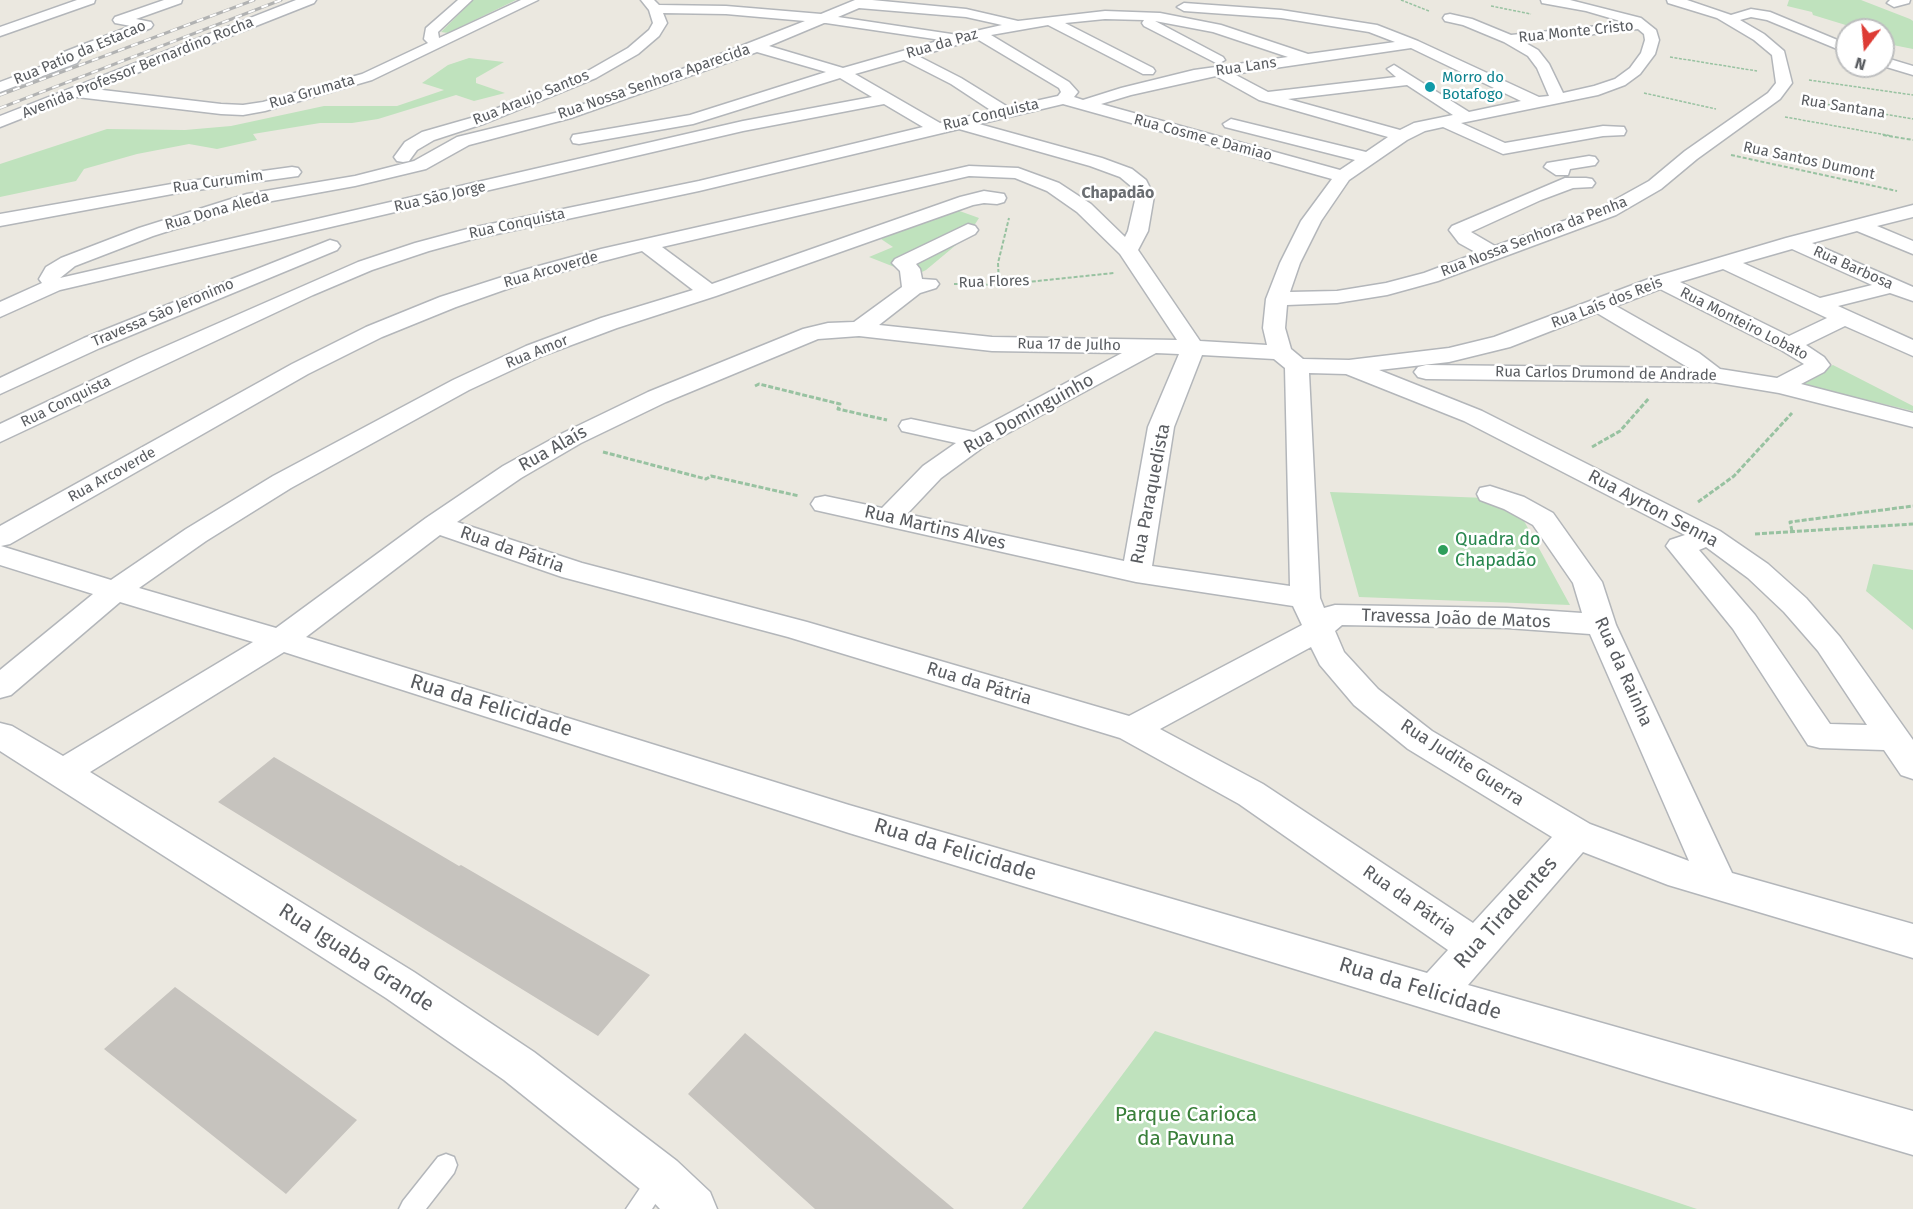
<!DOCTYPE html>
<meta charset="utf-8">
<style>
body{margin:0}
#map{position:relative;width:1913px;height:1209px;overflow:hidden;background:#ebe8e0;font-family:"Fira Sans",sans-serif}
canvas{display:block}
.north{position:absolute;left:1835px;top:18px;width:60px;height:60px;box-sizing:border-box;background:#fff;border:2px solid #bdbebf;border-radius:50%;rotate:196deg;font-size:16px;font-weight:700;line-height:24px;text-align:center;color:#595c60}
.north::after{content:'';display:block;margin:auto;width:21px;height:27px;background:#dd3b34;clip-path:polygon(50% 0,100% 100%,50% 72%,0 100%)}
</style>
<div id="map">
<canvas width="1913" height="1209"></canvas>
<div class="north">N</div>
</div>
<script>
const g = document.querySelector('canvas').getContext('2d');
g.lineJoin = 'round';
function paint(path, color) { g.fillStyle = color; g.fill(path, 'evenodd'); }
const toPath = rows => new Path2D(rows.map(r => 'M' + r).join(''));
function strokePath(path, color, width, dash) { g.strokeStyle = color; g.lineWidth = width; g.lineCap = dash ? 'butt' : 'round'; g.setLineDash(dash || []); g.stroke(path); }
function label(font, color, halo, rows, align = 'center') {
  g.font = font + ' "Fira Sans",sans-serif'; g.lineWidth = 5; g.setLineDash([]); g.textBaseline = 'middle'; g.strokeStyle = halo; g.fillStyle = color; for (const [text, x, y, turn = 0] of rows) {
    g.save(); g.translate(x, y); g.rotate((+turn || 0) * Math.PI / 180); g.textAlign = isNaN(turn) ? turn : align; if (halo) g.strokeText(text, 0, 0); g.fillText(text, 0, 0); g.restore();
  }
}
paint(toPath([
 [473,0,516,0,448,33,441,32],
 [1789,0,1861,0,1910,19,1913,21,1913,49,1883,43,1883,30,1862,30,1813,15,1812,12,1787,6],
 [469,58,504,62,476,78,476,83,505,93,474,101,456,95,378,119,352,123,320,123,253,134,257,140,217,149,189,144,137,154,84,169,76,181,0,197,0,164,107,129,185,130,231,126,324,106,397,106,444,90,422,83,448,65],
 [954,209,979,218,968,235,926,270,918,274,902,270,869,257,893,247,881,239],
 [1833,365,1913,406,1913,411,1791,382],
 [1330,492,1512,499,1570,605,1359,597],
 [1873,564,1913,570,1913,630,1866,591],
 [1155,1031,1499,1143,1697,1209,1022,1209]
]), '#bfe2bd');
paint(toPath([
 [274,757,459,866,461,865,650,975,598,1036,218,802],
 [175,987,357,1120,286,1194,104,1049],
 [745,1033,954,1209,815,1209,688,1094]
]), '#c6c3be');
const service = toPath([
 [446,1154,454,1157,457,1165,454,1173,426,1209,399,1209,403,1201,438,1157,446,1154],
 [659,1168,667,1172,671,1180,652,1209,626,1209,651,1172,659,1168]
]);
const minor = toPath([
 [77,0,95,0,94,3,0,36,0,27,77,0],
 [164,0,182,0,181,3,136,19,151,22,153,25,151,28,83,55,77,63,0,92,0,82,64,58,62,55,64,52,131,26,115,23,113,20,115,17,164,0],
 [458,0,472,0,438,32,439,38,521,0,538,0,372,80,265,111,243,115,221,114,77,97,69,92,77,87,221,104,243,105,263,102,362,74,428,43,424,39,426,28,458,0],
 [641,0,654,0,659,5,726,6,821,14,855,0,872,0,966,9,1018,21,1105,11,1160,13,1221,25,1308,54,1395,42,1369,32,1281,18,1184,11,1177,7,1184,3,1281,10,1377,25,1418,41,1539,97,1549,96,1537,68,1528,56,1504,42,1463,25,1445,21,1443,18,1445,15,1450,14,1472,19,1511,35,1627,23,1586,11,1542,3,1541,0,1570,0,1641,18,1656,30,1659,40,1655,54,1640,74,1625,85,1598,95,1461,123,1505,143,1603,126,1624,127,1626,131,1624,135,1603,136,1503,154,1443,127,1425,131,1407,140,1349,180,1321,221,1300,263,1290,292,1337,291,1386,283,1424,273,1477,253,1459,243,1449,230,1452,226,1565,178,1586,178,1592,179,1595,183,1592,187,1573,188,1541,200,1471,232,1495,246,1602,207,1649,181,1685,151,1768,93,1776,83,1772,55,1754,40,1717,18,1668,3,1667,0,1687,0,1731,15,1751,9,1770,12,1847,44,1847,53,1767,20,1751,17,1740,20,1764,34,1784,51,1792,83,1780,99,1697,159,1661,189,1616,215,1438,281,1387,295,1337,303,1287,305,1285,328,1291,349,1303,359,1349,360,1449,348,1494,337,1654,277,1786,238,1913,205,1913,217,1877,226,1913,241,1913,254,1857,231,1812,243,1913,287,1913,301,1890,293,1838,306,1913,340,1913,356,1845,326,1806,345,1824,357,1830,365,1824,372,1801,384,1913,413,1913,427,1779,393,1713,382,1426,379,1418,377,1414,372,1418,367,1426,365,1689,368,1597,313,1510,347,1449,362,1379,370,1482,411,1720,531,1768,564,1806,598,1840,637,1913,740,1913,779,1901,775,1884,750,1820,748,1808,745,1733,629,1666,546,1670,540,1685,535,1464,421,1346,374,1309,373,1320,598,1324,608,1335,605,1507,608,1582,613,1573,583,1533,525,1504,509,1480,500,1477,494,1480,488,1490,486,1524,497,1553,513,1602,582,1616,625,1732,873,1913,924,1913,958,1668,885,1583,852,1468,985,1913,1111,1913,1155,1662,1081,849,833,284,652,90,772,414,972,534,1052,677,1161,710,1192,717,1209,660,1209,645,1193,504,1080,386,998,0,751,0,723,12,726,63,756,253,642,120,602,11,695,0,698,0,670,93,594,0,565,0,526,292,364,366,327,440,297,524,270,601,249,969,166,1018,168,1059,183,1091,204,1125,237,1128,231,1136,196,1132,187,1120,177,1090,166,959,129,699,191,473,239,429,251,372,270,313,295,0,442,0,424,139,358,358,262,415,243,471,228,699,181,923,127,884,104,743,131,60,290,0,317,0,302,42,283,39,279,46,267,61,258,139,228,247,194,355,176,414,161,457,137,559,112,644,84,805,21,726,14,663,13,667,23,659,36,638,54,596,78,483,124,434,140,417,150,409,161,403,162,397,161,394,157,405,142,422,132,471,118,551,88,586,72,628,48,649,30,653,23,649,10,641,0],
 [859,8,966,17,1002,25,958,35,838,17,859,8],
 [1105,19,1144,20,1142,23,1144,26,1218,64,1225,60,1223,57,1155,21,1213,32,1288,57,1194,70,1121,88,1083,100,1074,97,1078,92,1069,82,991,35,1048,25,1143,74,1153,74,1155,71,1153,68,1065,23,1105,19],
 [824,23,826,23,941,40,843,68,769,46,824,23],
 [1638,29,1644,34,1645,40,1641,53,1630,68,1615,79,1594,86,1563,93,1549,64,1538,50,1524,42,1638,29],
 [977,39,1059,88,1061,92,1058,96,1008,107,961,78,918,56,977,39],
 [1411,48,1521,101,1469,112,1394,65,1387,69,1396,77,1268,92,1234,74,1411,48],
 [757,52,826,72,690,115,579,134,573,135,571,139,573,143,579,144,693,124,840,78,872,97,743,121,60,278,75,266,153,236,250,205,355,186,426,169,469,145,571,118,757,52],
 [904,60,951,84,992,111,940,123,855,74,904,60],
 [1216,76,1259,100,1388,137,1366,152,1231,119,1223,124,1225,127,1355,160,1340,170,1101,104,1131,95,1216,76],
 [1407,85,1453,115,1414,123,1400,130,1288,99,1407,85],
 [1063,104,1332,179,1301,221,1280,263,1266,299,1263,328,1267,345,1200,341,1138,250,1148,231,1154,196,1146,180,1132,169,1102,158,979,124,1063,104],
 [969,176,1015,178,1047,191,1077,212,1120,254,1177,340,992,337,879,325,920,293,936,288,939,284,936,280,922,279,920,269,916,264,975,234,978,230,975,226,968,224,895,259,892,263,900,271,902,287,854,322,828,323,803,329,648,392,563,433,503,466,426,518,276,628,139,588,206,541,291,488,469,390,542,356,617,328,716,296,973,205,984,203,997,204,1004,202,1006,198,1004,194,984,191,960,197,712,284,662,247,969,176],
 [1792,249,1872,285,1820,298,1743,263,1792,249],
 [642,251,693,290,601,318,526,346,453,380,273,476,186,529,111,580,1,546,10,544,308,374,382,337,456,307,538,278,642,251],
 [1723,269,1827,318,1789,336,1680,282,1723,269],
 [1660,289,1781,350,1804,364,1777,378,1720,369,1699,353,1616,306,1660,289],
 [859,336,992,351,1122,353,974,432,911,419,902,421,899,426,902,431,956,443,923,466,882,508,825,496,815,498,811,504,815,510,1136,582,1293,606,1302,625,1129,716,807,622,582,563,457,522,521,478,581,443,666,402,818,339,859,336],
 [1156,353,1179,354,1148,427,1124,561,907,514,941,478,986,445,1156,353],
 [1202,355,1274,359,1285,368,1290,586,1152,566,1174,427,1202,355],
 [440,535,562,577,788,637,1120,738,1239,804,1448,950,1427,973,849,805,306,637,440,535],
 [1706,547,1748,578,1784,612,1818,651,1867,725,1830,724,1755,615,1699,550,1706,547],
 [1342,625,1507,628,1590,634,1689,861,1590,824,1432,731,1378,689,1344,652,1335,631,1342,625],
 [1311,647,1320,665,1354,705,1408,749,1552,837,1473,923,1263,784,1160,729,1311,647],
 [1890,0,1910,0,1909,3,1894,7,1887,3,1890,0],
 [1883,57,1913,66,1913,75,1883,66,1883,57],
 [1589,156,1595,157,1598,161,1595,165,1570,169,1568,175,1556,175,1544,167,1547,163,1589,156],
 [292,167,298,168,301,172,298,176,183,192,0,226,0,214,183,182,292,167],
 [330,240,337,242,340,246,337,250,100,348,0,394,0,378,84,338,330,240]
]);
const secondary = toPath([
 [296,0,316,0,314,3,0,127,0,116,296,0]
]);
strokePath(service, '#b3b6ba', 3);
strokePath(minor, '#b3b6ba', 3);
strokePath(secondary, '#b2b5ba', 3);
strokePath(toPath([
 [1401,0,1429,11],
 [1491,6,1531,14],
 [1670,57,1757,71],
 [1809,80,1913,95],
 [1644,93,1716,109],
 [1801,100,1913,119],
 [1785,117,1892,136]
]), '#98c2a1', 1.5, [3, 1.5]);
strokePath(toPath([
 [1883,135,1913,140],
 [1731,155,1897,191],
 [954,284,999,285,1114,273],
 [999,285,998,263,1009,218]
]), '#98c2a1', 2, [4, 2]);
strokePath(toPath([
 [755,386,759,384,840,404,838,409,887,420],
 [1592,447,1620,431,1649,398],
 [603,452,706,479,711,476,799,496],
 [1698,502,1734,476,1792,413],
 [1792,531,1790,522,1913,506],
 [1755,534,1913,524]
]), '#98c2a1', 3, [5, 2]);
paint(service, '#fff');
paint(minor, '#fff');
paint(secondary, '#fff');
const rail = toPath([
 [0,95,254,0],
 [0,108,281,0]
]);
strokePath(rail, '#b1b2b2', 3);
strokePath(rail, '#fff', 2, [7]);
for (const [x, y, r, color] of [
 [1430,87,6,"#0f9aa8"],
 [1443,550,6,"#2e9e5b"]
]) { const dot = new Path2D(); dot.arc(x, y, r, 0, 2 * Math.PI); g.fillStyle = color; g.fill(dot); strokePath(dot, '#fff', 2); }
label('15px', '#595c60', '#fff', [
 ["Rua Monte Cristo",1576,32,-6],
 ["Rua da Paz",942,44,-16],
 ["Rua Patio da Estacao",80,53,-23],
 ["Rua Lans",1246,67,-8],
 ["Avenida Professor Bernardino Rocha",138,68,-22],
 ["Rua Nossa Senhora Aparecida",654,82,-19],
 ["Rua Grumata",312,92,-16],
 ["Rua Araujo Santos",531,98,-22],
 ["Rua Santana",1843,107,9],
 ["Rua Conquista",991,115,-13],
 ["Rua Cosme e Damiao",1203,138,15],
 ["Rua Santos Dumont",1809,161,12],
 ["Rua Curumim",218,182,-8],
 ["Rua São Jorge",440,197,-13],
 ["Rua Dona Aleda",217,211,-16],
 ["Rua Conquista",517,224,-12],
 ["Rua Nossa Senhora da Penha",1534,237,-21],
 ["Rua Barbosa",1853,268,24],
 ["Rua Arcoverde",551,270,-16],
 ["Rua Flores",994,282,-2],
 ["Rua Laís dos Reis",1607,303,-21],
 ["Travessa Sāo Jeronimo",163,313,-23],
 ["Rua Monteiro Lobato",1744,324,27],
 ["Rua 17 de Julho",1069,345,1],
 ["Rua Amor",537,352,-22],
 ["Rua Carlos Drumond de Andrade",1606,374,1],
 ["Rua Conquista",66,402,-26],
 ["Rua Arcoverde",112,475,-29]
]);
label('15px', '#0d838f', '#fff', [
 ["Morro do",1442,78],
 ["Botafogo",1442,95]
], 'left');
label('bold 16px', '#6a6e72', '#fff', [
 ["Chapadão",1118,194]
]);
label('18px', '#595c60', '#fff', [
 ["Rua Dominguinho",1029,414,-29],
 ["Rua Alaís",553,449,-29],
 ["Rua Paraquedista",1151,494,-79],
 ["Rua Ayrton Senna",1653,509,28],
 ["Rua Martins Alves",935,528,13],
 ["Rua da Pátria",512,550,19],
 ["Travessa João de Matos",1456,619,2],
 ["Rua da Rainha",1623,672,66],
 ["Rua da Pátria",979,684,17],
 ["Rua Judite Guerra",1462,763,33],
 ["Rua da Pátria",1409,901,35]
]);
label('18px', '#27864d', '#fff', [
 ["Quadra do",1455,540],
 ["Chapadão",1455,561]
], 'left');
label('21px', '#595c60', '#fff', [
 ["Rua da Felicidade",491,706,17],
 ["Rua da Felicidade",955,850,17],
 ["Rua Tiradentes",1506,913,-48],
 ["Rua Iguaba Grande",356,958,33],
 ["Rua da Felicidade",1420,989,17]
]);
label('21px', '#397f39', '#fff', [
 ["Parque Carioca",1186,1115],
 ["da Pavuna",1186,1139]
]);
</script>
